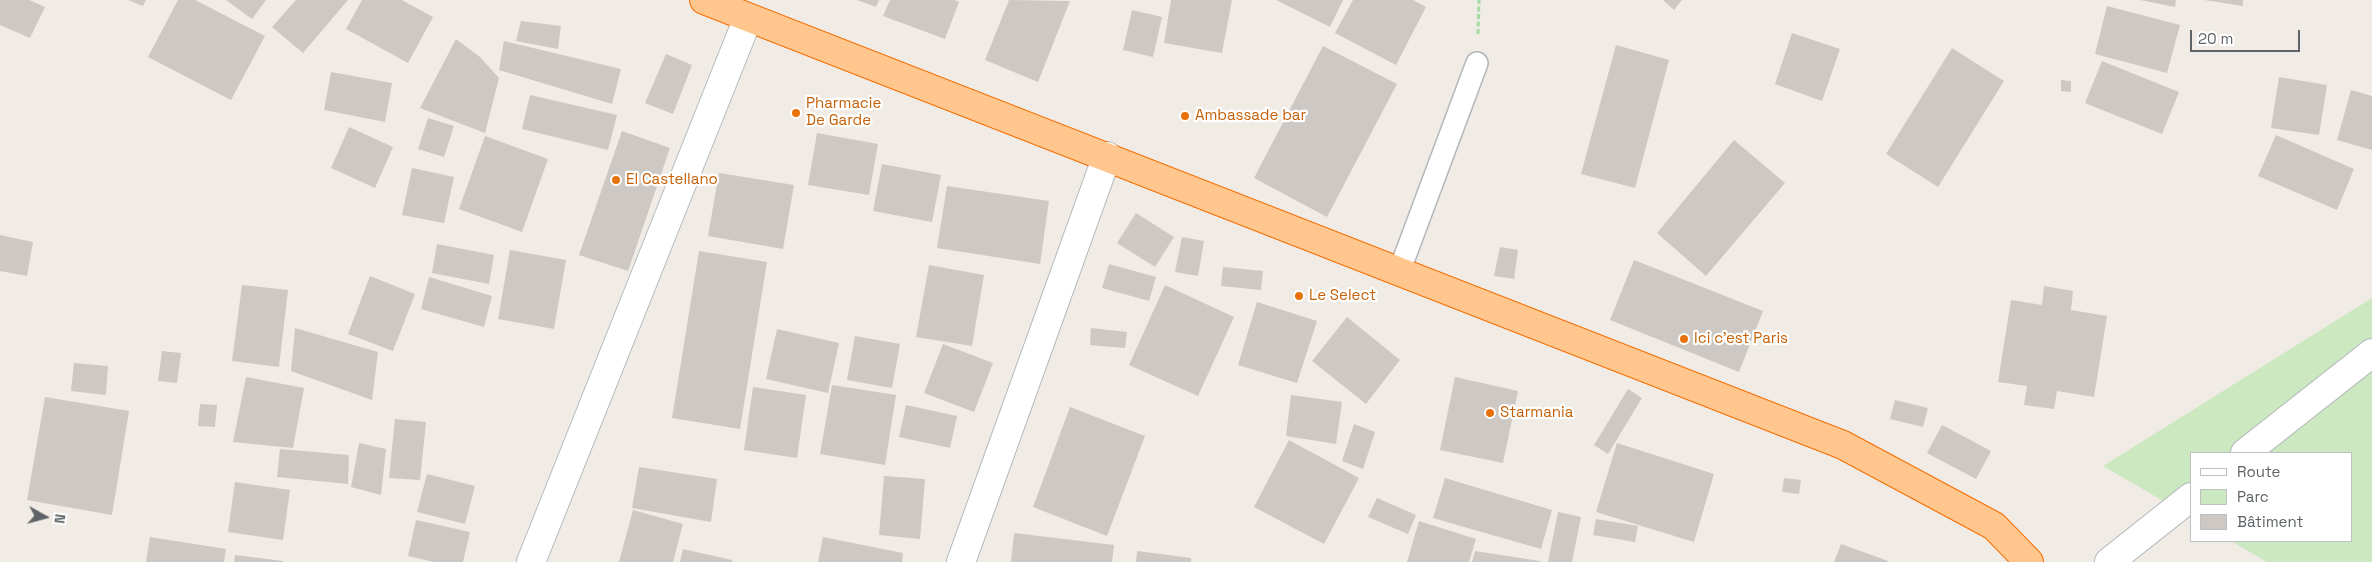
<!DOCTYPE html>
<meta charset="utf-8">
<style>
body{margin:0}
#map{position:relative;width:2372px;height:562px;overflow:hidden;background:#f0ebe5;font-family:"Space Grotesk",sans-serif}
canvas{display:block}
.legend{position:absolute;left:2190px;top:452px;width:162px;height:90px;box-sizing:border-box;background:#fff;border:1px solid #bec1c2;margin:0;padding:6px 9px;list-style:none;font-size:15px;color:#5d6366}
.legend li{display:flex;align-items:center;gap:10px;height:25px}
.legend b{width:25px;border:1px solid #bec1c2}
.north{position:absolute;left:20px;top:492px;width:50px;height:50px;-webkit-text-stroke:4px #fff;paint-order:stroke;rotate:97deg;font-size:14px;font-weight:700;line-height:20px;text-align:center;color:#5d6366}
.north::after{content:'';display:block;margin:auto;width:18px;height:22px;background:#5d6366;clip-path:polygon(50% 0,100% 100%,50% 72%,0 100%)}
.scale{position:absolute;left:2190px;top:30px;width:110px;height:22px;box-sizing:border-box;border:2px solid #5d6366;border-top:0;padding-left:6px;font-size:15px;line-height:18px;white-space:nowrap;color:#5d6366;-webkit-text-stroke:4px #fff;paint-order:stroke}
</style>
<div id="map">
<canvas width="2372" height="562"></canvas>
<ul class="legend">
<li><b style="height:6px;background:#fff"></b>Route</li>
<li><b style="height:14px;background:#cbe8c1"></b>Parc</li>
<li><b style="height:14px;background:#cdc8c4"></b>Bâtiment</li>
</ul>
<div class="north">N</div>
<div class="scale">20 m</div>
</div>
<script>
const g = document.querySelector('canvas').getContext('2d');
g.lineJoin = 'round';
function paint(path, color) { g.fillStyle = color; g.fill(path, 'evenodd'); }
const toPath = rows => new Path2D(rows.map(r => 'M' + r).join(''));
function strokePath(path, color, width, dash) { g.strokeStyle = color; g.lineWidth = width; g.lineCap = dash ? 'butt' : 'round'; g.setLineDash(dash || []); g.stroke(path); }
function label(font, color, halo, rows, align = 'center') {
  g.font = font + ' "Space Grotesk",sans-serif'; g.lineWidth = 4.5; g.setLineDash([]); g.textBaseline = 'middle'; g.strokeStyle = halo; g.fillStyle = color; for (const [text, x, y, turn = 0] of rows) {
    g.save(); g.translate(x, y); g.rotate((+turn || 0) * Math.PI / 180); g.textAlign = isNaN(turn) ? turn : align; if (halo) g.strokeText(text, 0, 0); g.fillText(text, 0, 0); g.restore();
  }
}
paint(toPath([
 [2372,298,2372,562,2267,562,2231,541,2351,541,2351,453,2191,453,2191,517,2103,466]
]), '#cbe8c1');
paint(toPath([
 [0,0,29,0,45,7,30,38,0,25],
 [128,0,146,0,143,6],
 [178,0,195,0,265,36,231,100,148,57],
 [226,0,266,0,252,19],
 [296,0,348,0,303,53,272,27],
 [362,0,402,0,433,17,408,63,346,29],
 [857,0,879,0,876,7],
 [890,0,954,0,959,2,945,39,883,16],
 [1009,0,1070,1,1038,82,985,60],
 [1171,0,1232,0,1222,53,1164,43],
 [1276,0,1343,0,1330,27],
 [1353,0,1413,0,1426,7,1396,65,1335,33],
 [1663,0,1682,0,1674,10],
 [2140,0,2176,0,2175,7],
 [2204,0,2243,0,2243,6],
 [2107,6,2180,25,2167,73,2095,54],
 [1132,10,1162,17,1153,57,1123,50],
 [521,21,561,26,558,49,516,41],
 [1792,33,1840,49,1822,101,1775,84],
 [456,39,480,57,499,78,485,133,420,108],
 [504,41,621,69,612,104,499,70],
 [1616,45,1669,60,1635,188,1581,174],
 [1323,46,1397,84,1327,217,1254,178],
 [1952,48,2004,81,1938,187,1886,154],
 [666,54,692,65,673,114,645,103],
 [2102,61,2179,92,2162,134,2085,103],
 [331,72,392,83,385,122,324,110],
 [2279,77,2327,85,2319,135,2271,128],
 [2061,80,2071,81,2071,92,2061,91],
 [2351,90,2372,96,2372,150,2337,140],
 [530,95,617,115,608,150,522,129],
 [428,118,454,126,444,157,418,149],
 [349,127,393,147,375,188,331,168],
 [622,131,670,148,628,271,579,255],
 [817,133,878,144,869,195,808,185],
 [2276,135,2354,169,2337,210,2258,176],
 [485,136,548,159,522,232,459,209],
 [1734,140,1785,183,1706,276,1657,233],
 [882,164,941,175,932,222,873,211],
 [412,168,454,177,444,223,402,215],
 [719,173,794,185,783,249,708,236],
 [947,186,1049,201,1040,264,937,248],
 [1136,213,1174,237,1155,267,1117,243],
 [0,235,33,242,27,276,0,271],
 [1182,237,1204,241,1198,276,1175,272],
 [437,244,494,255,489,284,432,273],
 [1500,247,1518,250,1514,279,1494,276],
 [510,250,566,260,554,329,498,319],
 [699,251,767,262,740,429,672,418],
 [1634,260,1763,311,1739,372,1610,320],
 [1109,264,1156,277,1149,301,1102,288],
 [929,265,984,275,972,346,916,337],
 [1223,267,1263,271,1261,290,1221,286],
 [370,276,415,294,393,351,348,334],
 [429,277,492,296,484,327,421,309],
 [242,285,288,290,279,367,232,361],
 [1165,285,1234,317,1198,396,1129,365],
 [2044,286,2073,291,2071,310,2107,316,2094,397,2057,391,2054,409,2024,405,2027,386,1998,382,2011,300,2042,305],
 [1257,302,1317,321,1297,383,1238,365],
 [1347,317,1400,360,1366,404,1312,361],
 [295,328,378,352,372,400,291,371],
 [1091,328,1127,332,1125,348,1090,345],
 [777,329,839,343,828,393,766,379],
 [855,336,900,344,892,388,847,380],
 [943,344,993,363,974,412,924,393],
 [162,351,181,353,177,383,158,381],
 [74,363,108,366,106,395,71,391],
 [246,377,304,388,293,448,233,442],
 [1455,377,1518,391,1503,463,1440,450],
 [832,385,896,395,885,465,820,454],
 [753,387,806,395,797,458,744,450],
 [1628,389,1642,398,1608,454,1594,445],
 [1291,395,1342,402,1336,444,1286,436],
 [45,397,129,411,112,515,27,500],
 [1895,400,1928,408,1923,427,1890,419],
 [200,404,217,405,215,427,198,426],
 [906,405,957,416,950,448,899,437],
 [1070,407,1145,436,1107,536,1033,507],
 [395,419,426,422,420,480,389,478],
 [1354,424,1375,432,1363,469,1342,461],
 [1942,425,1991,451,1976,479,1927,453],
 [1289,440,1359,478,1324,544,1254,507],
 [359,443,386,449,381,495,351,487],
 [1617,443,1714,474,1694,542,1596,512],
 [280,449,349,455,348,484,277,477],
 [639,467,717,479,711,522,632,508],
 [427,474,475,486,465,524,417,512],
 [884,476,925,479,920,539,879,535],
 [1445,478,1552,510,1541,549,1433,518],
 [1784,478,1801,480,1799,494,1782,492],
 [235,482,290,490,283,540,228,532],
 [1377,498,1416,515,1408,534,1368,517],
 [633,510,683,524,673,562,619,562],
 [1558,512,1581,517,1572,562,1548,562],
 [1596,519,1638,526,1635,542,1593,535],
 [416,520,470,532,463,562,434,562,408,556],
 [1419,521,1476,539,1469,562,1407,562],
 [1014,533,1114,545,1112,562,1011,562],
 [150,537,226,549,224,562,146,562],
 [823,537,903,553,902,562,818,562],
 [1841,544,1888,561,1888,562,1834,562],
 [683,549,732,560,732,562,680,562],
 [1137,551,1191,558,1191,562,1136,562],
 [1475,551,1540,561,1540,562,1472,562],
 [235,555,283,561,283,562,234,562]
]), '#cdc8c4');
const lane = toPath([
 [1399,272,1477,63]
]);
const street = toPath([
 [2245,453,2372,353],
 [961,562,1107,156],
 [2109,562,2191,497]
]);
const secondary = toPath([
 [531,562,748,18]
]);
const highway = toPath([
 [704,0,1843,445,1994,526,2029,562]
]);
strokePath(lane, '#b3b7ba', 24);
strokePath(street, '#b3b7ba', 30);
strokePath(secondary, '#b4babd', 30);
strokePath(highway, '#f56d00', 30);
strokePath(toPath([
 [1478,34,1479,0]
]), '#a4daa5', 3, [5, 2.5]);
strokePath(lane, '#fff', 21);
strokePath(street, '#fff', 28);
strokePath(secondary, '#fff', 28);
strokePath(highway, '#ffc78d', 28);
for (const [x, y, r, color] of [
 [796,113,5,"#e8710a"],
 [1185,116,5,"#e8710a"],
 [616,180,5,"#e8710a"],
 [1299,296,5,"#e8710a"],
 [1684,339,5,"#e8710a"],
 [1490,413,5,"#e8710a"]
]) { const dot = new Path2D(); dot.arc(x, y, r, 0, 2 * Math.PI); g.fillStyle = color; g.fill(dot); strokePath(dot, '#fff', 2); }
label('15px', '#c56008', '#fff', [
 ["Pharmacie",806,104],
 ["De Garde",806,121],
 ["Ambassade bar",1195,116],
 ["El Castellano",626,180],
 ["Le Select",1309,296],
 ["Ici c'est Paris",1694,339],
 ["Starmania",1500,413]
], 'left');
</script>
